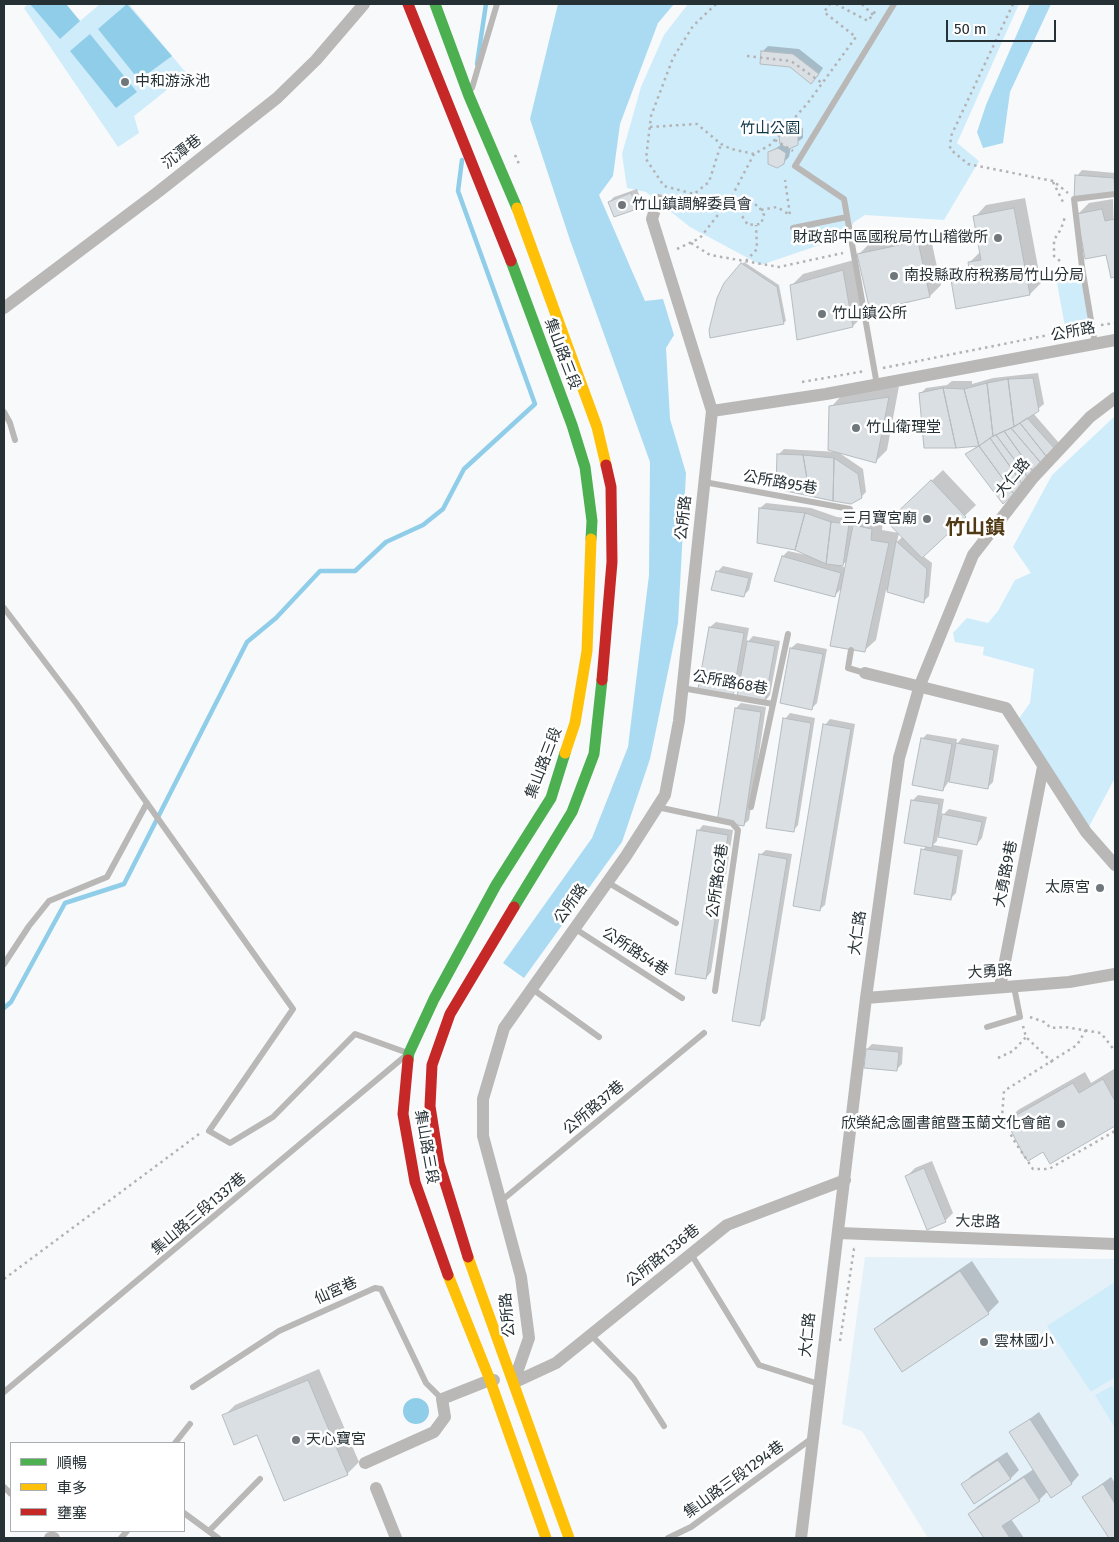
<!DOCTYPE html>
<meta charset="utf-8">
<style>
body{margin:0}
#map{position:relative;width:1119px;height:1542px;overflow:hidden;background:#f7f9fb;font-family:"Fira Sans","Noto Sans TC",sans-serif}
canvas{display:block}
.frame{position:absolute;inset:0;border:5px solid #263136;pointer-events:none}
.legend{position:absolute;left:10px;top:1442px;width:175px;height:90px;box-sizing:border-box;background:#fff;border:1px solid #a8adaf;margin:0;padding:6px 9px;list-style:none;font-size:15px;color:#263136}
.legend li{display:flex;align-items:center;gap:10px;height:25px}
.legend b{width:25px;border:1px solid #a8adaf}
.scale{position:absolute;left:946px;top:20px;width:110px;height:22px;box-sizing:border-box;border:2px solid #263136;border-top:0;padding-left:6px;font-size:15px;line-height:18px;white-space:nowrap;color:#263136;-webkit-text-stroke:4px #fff;paint-order:stroke}
</style>
<div id="map">
<canvas width="1119" height="1542"></canvas>
<div class="frame"></div>
<ul class="legend">
<li><b style="height:6px;background:#4caf50"></b>順暢</li>
<li><b style="height:6px;background:#ffc107"></b>車多</li>
<li><b style="height:6px;background:#c62828"></b>壅塞</li>
</ul>
<div class="scale">50 m</div>
</div>
<script>
const g = document.querySelector('canvas').getContext('2d');
g.lineJoin = 'round';
function paint(path, color) { g.fillStyle = color; g.fill(path, 'evenodd'); }
const toPath = rows => new Path2D(rows.map(r => 'M' + r).join(''));
function strokePath(path, color, width, dash) { g.strokeStyle = color; g.lineWidth = width; g.lineCap = dash ? 'butt' : 'round'; g.setLineDash(dash || []); g.stroke(path); }
function label(font, color, halo, rows, align = 'center') {
  g.font = font + ' "Fira Sans","Noto Sans TC",sans-serif'; g.lineWidth = 5; g.setLineDash([]); g.textBaseline = 'middle'; g.strokeStyle = halo; g.fillStyle = color; for (const [text, x, y, turn = 0] of rows) {
    g.save(); g.translate(x, y); g.rotate((+turn || 0) * Math.PI / 180); g.textAlign = isNaN(turn) ? turn : align; if (halo) g.strokeText(text, 0, 0); g.fillText(text, 0, 0); g.restore();
  }
}
paint(toPath([
 [865,1257,1115,1259,1115,1538,928,1538,862,1431,842,1424]
]), '#e4f1f8');
paint(toPath([
 [28,4,66,4,80,21,100,4,129,4,187,74,134,116,139,133,118,147,24,8],
 [688,4,1019,4,957,143,979,161,944,220,865,215,854,222,846,236,761,265,690,227,646,192,627,188,622,154,641,87,664,35],
 [1082,267,1092,326,1066,332,1055,272],
 [1115,416,1115,778,1086,832,1018,720,1030,703,1034,669,983,655,984,647,955,642,953,633,967,618,988,623,998,611,1015,580,1031,573,1013,547,1052,475],
 [1115,1282,1115,1377,1091,1392,1047,1326],
 [1112,1386,1115,1390,1115,1428,1095,1395]
]), '#cfecfb');
paint(toPath([
 [558,4,674,4,658,23,620,124,613,176,599,195,645,301,663,299,674,335,666,348,670,419,686,473,678,623,650,759,622,842,524,978,503,963,592,838,628,747,649,575,650,462,570,240,530,119],
 [1030,4,1051,4,1010,92,1003,143,983,148,977,132,986,105]
]), '#abdbf2');
paint(toPath([
 [30,4,66,4,80,21,60,39],
 [127,4,172,56,139,80,98,29],
 [90,34,137,92,116,108,70,51],
 '403 1411a13 13 0 1 1 26 0a13 13 0 1 1-26 0Z'
]), '#90cde9');
paint(toPath([
 [768,46,799,49,823,68,817,77,763,51],
 [794,125,803,128,803,138,791,147,789,157,783,163,769,153,782,144,781,136],
 [1082,170,1115,173,1115,192,1077,176],
 [637,189,642,202,637,208,614,216,609,202,614,197],
 [1025,198,1041,283,1030,294,952,280,963,269,970,268,969,263,981,251,975,217,986,205],
 [1113,199,1115,276,1112,276,1107,253,1078,214,1089,203],
 [929,230,941,285,930,296,870,309,858,255,869,244],
 [854,260,864,315,853,326,792,285,803,274],
 [744,262,779,285,786,321,783,323,725,284],
 [1038,373,1044,404,1033,413,1059,443,1037,464,966,454,979,445,921,393,926,388,947,385,952,381,972,381,972,384,993,378],
 [899,386,887,450,876,461,831,407,842,395],
 [784,449,838,452,863,469,866,492,861,497,778,455],
 [943,470,976,505,923,556,932,563,929,596,923,602,886,590,876,640,864,651,842,588,835,595,775,580,783,556,788,551,811,556,760,508,766,503,811,508,837,517,854,519,852,527,866,514,883,518,882,530,899,533,897,542,903,536,900,511],
 [848,560,846,568,841,566],
 [723,566,753,573,749,590,744,595,713,589,718,571],
 [716,622,749,628,746,644,753,636,780,641,770,695,765,701,740,686,733,694,710,627],
 [797,643,827,649,817,703,812,708,781,702,791,648],
 [741,703,766,707,749,820,743,825,736,708],
 [790,713,815,718,798,825,793,831,785,719],
 [830,719,855,724,825,905,819,910,825,725],
 [927,734,957,739,956,745,962,738,999,745,993,782,987,788,949,781,943,790,922,739],
 [918,795,944,799,941,817,949,809,987,817,982,838,977,844,938,835,937,841,933,845,963,850,956,893,950,899,923,850,927,845,913,800],
 [703,825,733,830,711,972,706,978,698,831],
 [766,850,792,854,765,1019,760,1024,760,855],
 [872,1044,903,1047,902,1064,896,1070,867,1049],
 [1114,1069,1115,1125,1050,1163,1043,1150,1007,1122,1018,1110,1085,1072,1091,1083],
 [932,1161,953,1213,945,1221,907,1176,915,1168],
 [972,1261,999,1302,988,1313,875,1330,887,1319],
 [319,1369,359,1462,347,1474,257,1434,224,1416,235,1405],
 [1039,1412,1079,1475,1071,1484,1048,1491,1039,1500,1011,1519,1024,1538,985,1538,970,1514,978,1506,1034,1469,1011,1433],
 [1007,1452,1019,1470,1011,1478,975,1502,963,1485,971,1476],
 [1111,1477,1115,1483,1115,1538,1111,1538,1084,1497]
]), '#0003');
strokePath(toPath([
 [477,64,486,4],
 [4,1008,11,1002,65,903,124,884,247,642,276,618,320,571,355,571,386,542,423,525,443,509,464,469,535,404,458,191,462,160]
]), '#90cde9', 4.5);
const building = toPath([
 [761,51,793,54,819,74,811,84,790,67,760,64,761,51],
 [788,130,798,133,798,145,789,149,780,144,779,135,788,130],
 [778,148,786,153,784,164,777,168,768,164,768,152,778,148],
 [1075,175,1114,178,1115,194,1074,199,1075,175],
 [631,193,637,209,614,217,608,202,631,193],
 [1014,208,1030,295,956,309,951,280,970,276,968,262,981,260,973,216,1014,208],
 [1102,209,1105,221,1115,219,1115,277,1111,278,1106,255,1085,259,1077,214,1102,209],
 [918,241,930,297,870,311,857,254,918,241],
 [741,263,777,287,784,324,710,338,709,330,717,298,724,283,741,263],
 [843,270,853,327,797,340,790,285,843,270],
 [1033,378,1039,411,1014,427,1008,379,1033,378],
 [1008,379,1014,427,993,436,987,383,1008,379],
 [987,383,993,436,979,446,964,389,987,383],
 [943,388,956,448,924,448,919,393,943,388],
 [943,388,964,389,979,446,956,448,943,388],
 [889,397,876,463,828,450,829,406,889,397],
 [1027,418,1055,449,1046,456,1020,423,1027,418],
 [1020,423,1046,456,1041,463,1011,428,1020,423],
 [1011,428,1041,463,1032,470,1004,431,1011,428],
 [1004,431,1032,470,1029,479,996,435,1004,431],
 [996,435,1029,479,1023,485,990,438,996,435],
 [990,438,1023,485,1014,494,979,446,990,438],
 [979,446,1014,494,1003,504,965,454,979,446],
 [777,454,803,455,810,496,776,489,777,454],
 [803,455,834,458,833,501,810,496,803,455],
 [834,458,858,474,862,498,851,504,833,501,834,458],
 [931,480,966,517,922,558,887,522,931,480],
 [759,508,805,513,795,550,757,543,759,508],
 [805,513,831,522,826,564,795,550,805,513],
 [831,522,849,524,843,566,826,564,831,522],
 [853,525,872,529,871,540,889,543,865,652,830,646,853,525],
 [896,541,927,569,924,603,887,592,896,541],
 [782,556,841,573,835,597,774,581,782,556],
 [716,571,749,578,744,597,711,590,716,571],
 [709,627,744,633,733,695,698,689,709,627],
 [747,641,775,646,765,702,737,697,747,641],
 [790,648,823,654,812,710,780,703,790,648],
 [735,708,761,712,744,826,717,822,735,708],
 [783,718,811,723,794,832,766,828,783,718],
 [823,724,851,729,820,911,793,906,823,724],
 [921,738,952,744,943,791,912,785,921,738],
 [956,743,994,750,988,789,949,782,956,743],
 [911,800,939,804,932,848,904,843,911,800],
 [942,814,982,822,977,845,938,837,942,814],
 [697,830,728,835,706,979,675,974,697,830],
 [921,849,958,856,951,900,914,894,921,849],
 [759,854,787,859,760,1026,732,1021,759,854],
 [866,1049,899,1052,897,1071,864,1068,866,1049],
 [1103,1079,1115,1101,1115,1126,1050,1164,1043,1152,1028,1161,1025,1158,1006,1121,1073,1083,1079,1093,1103,1079],
 [924,1168,946,1222,927,1230,905,1176,924,1168],
 [960,1271,989,1314,902,1372,874,1329,960,1271],
 [308,1380,348,1475,284,1501,257,1435,234,1445,222,1415,308,1380],
 [1030,1419,1072,1484,1051,1498,1009,1432,1030,1419],
 [998,1460,1011,1479,974,1504,961,1484,998,1460],
 [1024,1477,1040,1501,1002,1526,1010,1538,984,1538,968,1514,1024,1477],
 [1103,1484,1115,1504,1115,1538,1109,1538,1082,1497,1103,1484]
]);
paint(building, '#d9dfe3');
strokePath(building, '#b6bcc0', 1);
strokePath(toPath([
 [716,4,693,26,673,58,651,116,646,159,664,186,694,194,709,182,721,144],
 [836,4,868,21,877,9],
 [862,4,873,15],
 [1013,4,951,136,950,149,968,164,1053,181,1068,193],
 [747,56,791,61,822,83],
 [650,127,697,124,721,144,731,149,754,154,770,145,807,104,856,37,824,12,830,4],
 [775,140,793,151],
 [515,155,520,166],
 [1053,182,1063,202],
 [725,206,744,210,742,216,748,225,761,224,764,215,758,205,747,205,744,210],
 [761,210,777,207,790,215,785,180],
 [691,243,710,255,779,267,843,253],
 [677,249,700,238,731,198,754,154],
 [746,261,757,249,756,225],
 [1060,261,1054,256,1054,240,1061,229,1065,217],
 [1101,325,1115,323],
 [883,368,1084,328],
 [802,382,865,371],
 [1030,1017,1044,1022,1051,1028,1065,1027,1101,1033,1115,1051],
 [1023,1026,1026,1037,1054,1064],
 [1086,1030,1077,1045,1004,1091,1002,1117,1013,1139,1033,1169,1049,1169,1115,1131],
 [998,1058,1013,1051,1026,1037],
 [4,1279,199,1134],
 [840,1341,854,1249,858,1249]
]), '#b3b3b4', 2.5, [2.5, 4]);
strokePath(toPath([
 [472,88,497,4],
 [793,228,847,217],
 [1095,344,1082,267,1074,199,1115,194],
 [877,385,844,199,795,166,894,4],
 [4,412,10,423,15,440],
 [704,482,850,509],
 [4,608,76,703,293,1009,209,1131,230,1143,273,1117,355,1034,405,1052],
 [851,650,848,668,865,673],
 [682,688,773,704],
 [657,807,732,823,738,830,715,991],
 [751,807,788,634],
 [607,882,676,923],
 [574,928,682,998],
 [4,964,29,926,49,901,107,877,147,803],
 [531,988,599,1037],
 [987,1027,1020,1017,1014,987],
 [501,1201,704,1033],
 [691,1254,759,1365,819,1384],
 [591,1335,634,1379,664,1426],
 [193,1387,279,1331,375,1288,381,1289,426,1383,442,1399],
 [4,1392,404,1057],
 [175,1443,190,1424],
 [4,1487,11,1494],
 [184,1513,218,1538],
 [209,1531,260,1479],
 [121,1538,127,1531],
 [668,1538,691,1527,811,1439]
]), '#b9b8b6', 6);
strokePath(toPath([
 [4,308,158,192,277,98,316,60,364,4],
 [712,411,826,394,1115,340],
 [865,673,1006,708,1086,832,1115,865],
 [1000,987,1043,767],
 [866,998,1069,982,1115,974],
 [839,1233,1115,1244],
 [514,1381,529,1338,521,1277,483,1136,483,1099,504,1028,626,856,665,795,679,721,712,411,652,219,658,200],
 [515,1382,556,1363,727,1225,845,1180],
 [365,1463,434,1432,445,1417,442,1399,490,1380,494,1380],
 [376,1488,396,1538],
 [50,1538,54,1538],
 [801,1538,866,998,899,758,920,685,973,555,1032,479,1090,417,1115,398]
]), '#b9b8b6', 12);
strokePath(toPath([
 [435,4,469,96,517,208],
 [511,261,572,425,585,467,592,521,591,539],
 [514,907,572,812,594,754,602,680],
 [408,1060,409,1053,434,999,496,885,551,798,565,753]
]), '#4caf50', 11);
strokePath(toPath([
 [517,208,597,427,606,465],
 [565,753,575,723,587,651,591,539],
 [468,1257,569,1538],
 [448,1275,490,1380,546,1538]
]), '#ffc107', 11);
strokePath(toPath([
 [408,4,511,261],
 [602,680,612,562,611,487,606,465],
 [408,1060,403,1114,415,1182,448,1275],
 [468,1257,439,1163,430,1106,432,1065,450,1014,514,907]
]), '#c62828', 11);
for (const [x, y, r, color] of [
 [125,82,5,"#6f777b"],
 [622,205,5,"#6f777b"],
 [998,238,5,"#6f777b"],
 [894,276,5,"#6f777b"],
 [822,314,5,"#6f777b"],
 [856,428,5,"#6f777b"],
 [927,519,5,"#6f777b"],
 [1100,888,5,"#6f777b"],
 [1061,1124,5,"#6f777b"],
 [984,1342,5,"#6f777b"],
 [296,1440,5,"#6f777b"]
]) { const dot = new Path2D(); dot.arc(x, y, r, 0, 2 * Math.PI); g.fillStyle = color; g.fill(dot); strokePath(dot, '#fff', 2); }
label('15px', '#263136', '#fff', [
 ["中和游泳池",135,82],
 ["竹山鎮調解委員會",632,205],
 ["財政部中區國稅局竹山稽徵所",988,238,"right"],
 ["南投縣政府稅務局竹山分局",904,276],
 ["竹山鎮公所",832,314],
 ["竹山衛理堂",866,428],
 ["三月寶宮廟",917,519,"right"],
 ["太原宮",1090,888,"right"],
 ["欣榮紀念圖書館暨玉蘭文化會館",1051,1124,"right"],
 ["雲林國小",994,1342],
 ["天心寶宮",306,1440]
], 'left');
label('15px', '#0d3445', '#fff', [
 ["竹山公園",770,129]
]);
label('15px', '#263136', '#fff', [
 ["沉潭巷",182,152,-38],
 ["公所路",1073,332,-11],
 ["集山路三段",562,354,69],
 ["大仁路",1013,478,-51],
 ["公所路95巷",780,483,10],
 ["公所路",684,518,-84],
 ["公所路68巷",730,683,10],
 ["集山路三段",544,763,-69],
 ["大勇路9巷",1006,874,-79],
 ["公所路62巷",718,881,-82],
 ["公所路",571,904,-54],
 ["大仁路",858,933,-82],
 ["公所路54巷",635,952,33],
 ["大勇路",990,972,-4],
 ["公所路37巷",594,1108,-40],
 ["集山路三段",426,1147,80],
 ["集山路三段1337巷",199,1214,-40],
 ["大忠路",978,1222,2],
 ["公所路1336巷",663,1256,-39],
 ["仙宮巷",336,1291,-24],
 ["公所路",508,1315,-95],
 ["大仁路",808,1335,-84],
 ["集山路三段1294巷",734,1480,-36]
]);
label('bold 20px', '#503915', '#fff', [
 ["竹山鎮",975,528]
]);
</script>
